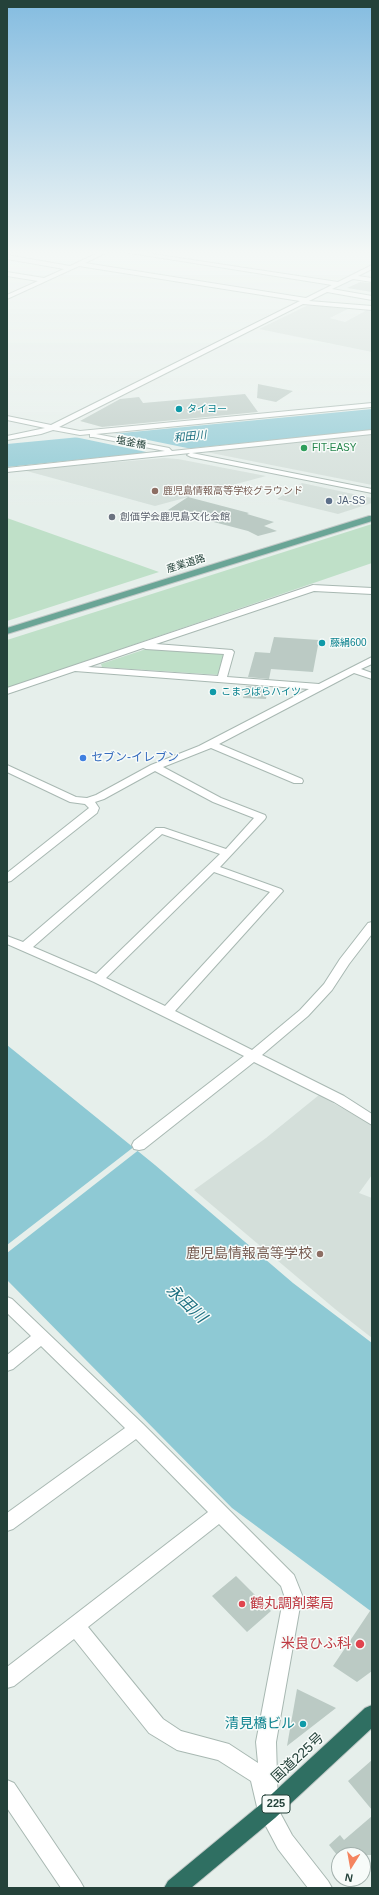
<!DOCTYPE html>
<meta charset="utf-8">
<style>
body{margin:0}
#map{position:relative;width:379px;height:1895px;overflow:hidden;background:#e6efeb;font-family:Arial,sans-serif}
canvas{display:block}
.frame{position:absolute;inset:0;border:8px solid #24423a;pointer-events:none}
.north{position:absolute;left:331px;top:1847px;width:40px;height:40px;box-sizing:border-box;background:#f7fbf9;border:1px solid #a3b1ad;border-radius:50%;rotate:191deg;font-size:11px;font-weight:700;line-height:16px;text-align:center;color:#24423a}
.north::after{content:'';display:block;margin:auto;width:14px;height:18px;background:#f4845f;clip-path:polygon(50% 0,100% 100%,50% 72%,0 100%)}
</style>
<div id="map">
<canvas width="379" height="1895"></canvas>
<div class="frame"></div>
<div class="north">N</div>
</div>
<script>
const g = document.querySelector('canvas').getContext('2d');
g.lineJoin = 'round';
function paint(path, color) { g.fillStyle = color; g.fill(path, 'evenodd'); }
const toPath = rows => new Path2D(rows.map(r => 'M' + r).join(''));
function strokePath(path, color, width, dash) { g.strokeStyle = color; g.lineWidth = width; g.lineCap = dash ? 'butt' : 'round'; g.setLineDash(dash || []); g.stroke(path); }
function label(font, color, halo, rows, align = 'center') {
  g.font = font + ' Arial,"Noto Sans JP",sans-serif'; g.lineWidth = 3; g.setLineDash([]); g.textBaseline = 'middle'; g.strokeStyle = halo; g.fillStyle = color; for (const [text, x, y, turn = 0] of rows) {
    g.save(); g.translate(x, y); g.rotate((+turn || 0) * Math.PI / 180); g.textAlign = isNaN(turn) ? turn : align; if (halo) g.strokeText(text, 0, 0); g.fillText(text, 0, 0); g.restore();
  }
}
paint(toPath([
 [313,305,348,309,330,318,345,322,367,310,372,311,372,352,259,329,306,306],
 [372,433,372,485,206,452,207,450],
 [164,458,178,459,266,476,155,506,23,470],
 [302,483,372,498,372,503,338,514,277,499],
 [319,1095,372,1125,372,1175,359,1193,372,1198,372,1338,335,1309,194,1190,266,1138]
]), '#d4dfda');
paint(toPath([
 [7,518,159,572,7,621],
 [372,524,372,563,7,688,7,640],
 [149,648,222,653,225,655,220,675,102,667,101,664]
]), '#bfe0c8');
paint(toPath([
 [372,409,372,430,7,467,7,444],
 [7,1045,155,1165,293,1283,372,1343,372,1612,232,1508,7,1280]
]), '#8ec9d4');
paint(toPath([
 [109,432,192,449,151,453,70,436],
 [135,1146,140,1149,7,1253,7,1245]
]), '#e6efeb');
paint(toPath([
 [360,282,372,283,372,292,347,288],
 [258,384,293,391,276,402,257,398],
 [245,394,258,412,102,427,80,421,120,399,139,397,143,403],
 [188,497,249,513,247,514,274,522,264,526,277,531,258,536,248,531,168,510],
 [274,637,319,640,313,672,271,669,269,679,248,677,255,652,270,653],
 [246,686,268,687,266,699,243,698],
 [236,1576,271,1611,247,1632,212,1596],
 [372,1608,372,1671,357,1682,333,1666],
 [297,1689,336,1708,287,1746],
 [372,1760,372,1810,348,1781],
 [372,1816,372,1855,337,1855,329,1845,340,1835,344,1840]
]), '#bbcac4');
const minor = toPath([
 [104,250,112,250,85,263,306,298,332,285,112,250,126,250,338,282,372,265,372,269,358,276,372,278,372,282,353,279,332,289,372,296,372,300,327,292,309,301,372,306,372,310,303,304,59,427,80,431,372,403,372,407,96,434,169,448,172,451,372,430,372,434,192,453,372,489,372,493,191,457,187,455,190,453,7,472,7,468,165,451,93,437,90,437,90,434,80,435,53,430,41,434,7,440,7,436,45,428,7,420,7,416,51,425,300,301,79,266,7,299,7,295,38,281,7,276,7,272,44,278,64,269,7,259,7,255,70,266,104,250],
 [313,585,372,588,372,594,314,591,156,644,232,650,234,652,227,677,319,684,372,657,372,664,361,669,372,673,372,679,354,673,219,744,302,779,303,781,302,783,294,783,211,748,163,767,221,798,265,815,266,817,265,819,220,867,281,889,283,891,175,1011,252,1050,300,1010,324,984,340,959,368,923,372,922,372,934,349,964,332,990,308,1016,262,1055,344,1096,372,1114,372,1125,334,1102,254,1062,144,1149,139,1150,134,1149,132,1145,134,1141,244,1056,94,982,7,944,7,936,23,942,156,828,164,828,226,849,254,818,213,802,155,771,104,799,95,802,99,808,97,813,11,881,7,882,7,873,89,808,85,804,70,802,7,772,7,765,76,797,87,798,96,795,151,765,199,746,309,689,75,671,7,694,7,688,313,585],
 [143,648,146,649,224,654,218,676,88,667,143,648],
 [162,834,220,854,96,974,33,947,162,834],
 [214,872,270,892,165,1006,106,978,214,872],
 [7,1297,12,1299,143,1424,294,1575,302,1595,276,1742,278,1809,292,1835,328,1881,332,1888,308,1888,278,1849,258,1811,251,1781,218,1760,177,1750,149,1733,74,1639,14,1686,7,1688,7,1667,208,1512,136,1439,13,1529,7,1531,7,1513,125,1428,41,1346,13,1369,7,1371,7,1355,31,1336,7,1313,7,1297],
 [219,1524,281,1586,284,1595,256,1742,258,1763,229,1744,181,1731,163,1719,88,1627,219,1524],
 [7,1780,14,1783,80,1881,84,1888,61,1888,7,1808,7,1780]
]);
const major = toPath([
 [369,516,372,516,372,521,7,634,7,628,369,516]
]);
const highway = toPath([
 [372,1705,372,1728,275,1818,191,1888,164,1888,168,1881,261,1804,365,1708,372,1705]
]);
strokePath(minor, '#a8b8b2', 2);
strokePath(major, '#c2cac8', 2);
strokePath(highway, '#c2cac8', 2);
paint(minor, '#fff');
paint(major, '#6aa596');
paint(highway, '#2f6f62');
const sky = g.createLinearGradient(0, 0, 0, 515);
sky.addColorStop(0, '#84bce0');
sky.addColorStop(0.49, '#f4f8f6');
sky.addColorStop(1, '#f4f8f600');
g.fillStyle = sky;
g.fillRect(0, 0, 379, 515);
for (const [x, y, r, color] of [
 [179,409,4,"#0f9aa8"],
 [304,448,4,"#2e9e5b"],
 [155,491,4,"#8d6e63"],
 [329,501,4,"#5c6f8a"],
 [112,517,4,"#6b7280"],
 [322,643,4,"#0f9aa8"],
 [213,692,4,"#0f9aa8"],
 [83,758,4,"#3f7fe0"],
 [320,1254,4,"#8d6e63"],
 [242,1604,4,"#e0444e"],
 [360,1644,5,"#e0444e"],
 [303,1724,4,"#0f9aa8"]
]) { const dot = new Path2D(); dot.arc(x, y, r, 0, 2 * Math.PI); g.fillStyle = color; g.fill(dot); strokePath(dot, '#f7fbf9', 1.5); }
label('10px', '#0d838f', '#f7fbf9', [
 ["タイヨー",187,409],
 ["藤絹600",330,643],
 ["こまつばらハイツ",221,692]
], 'left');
label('10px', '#24423a', '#f7fbf9', [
 ["塩釜橋",131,443,11],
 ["産業道路",186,564,-17]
]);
label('10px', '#27864d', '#f7fbf9', [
 ["FIT-EASY",312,448]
], 'left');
label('10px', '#785e54', '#f7fbf9', [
 ["鹿児島情報高等学校グラウンド",163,491]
], 'left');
label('10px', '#4e5e75', '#f7fbf9', [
 ["JA-SS",337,501]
], 'left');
label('10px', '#5b616d', '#f7fbf9', [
 ["創価学会鹿児島文化会館",120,517]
], 'left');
label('italic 11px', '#1c6f80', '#f7fbf9', [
 ["和田川",190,437,-6]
]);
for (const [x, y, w] of [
 [276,1804,28]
]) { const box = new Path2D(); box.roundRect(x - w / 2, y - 9, w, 18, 3); g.fillStyle = '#f7fbf9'; g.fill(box); strokePath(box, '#24423a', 1); }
label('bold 11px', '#24423a', null, [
 ["225",276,1804]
]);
label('12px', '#366cbe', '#f7fbf9', [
 ["セブン-イレブン",91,758]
], 'left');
label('14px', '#785e54', '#f7fbf9', [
 ["鹿児島情報高等学校",312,1254]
], 'right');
label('14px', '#be3a42', '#f7fbf9', [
 ["鶴丸調剤薬局",250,1604],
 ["米良ひふ科",351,1644,"right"]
], 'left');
label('14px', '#0d838f', '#f7fbf9', [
 ["清見橋ビル",295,1724]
], 'right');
label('14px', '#24423a', '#f7fbf9', [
 ["国道225号",298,1758,-43]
]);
label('italic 16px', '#1c6f80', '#f7fbf9', [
 ["永田川",186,1304,43]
]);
</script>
